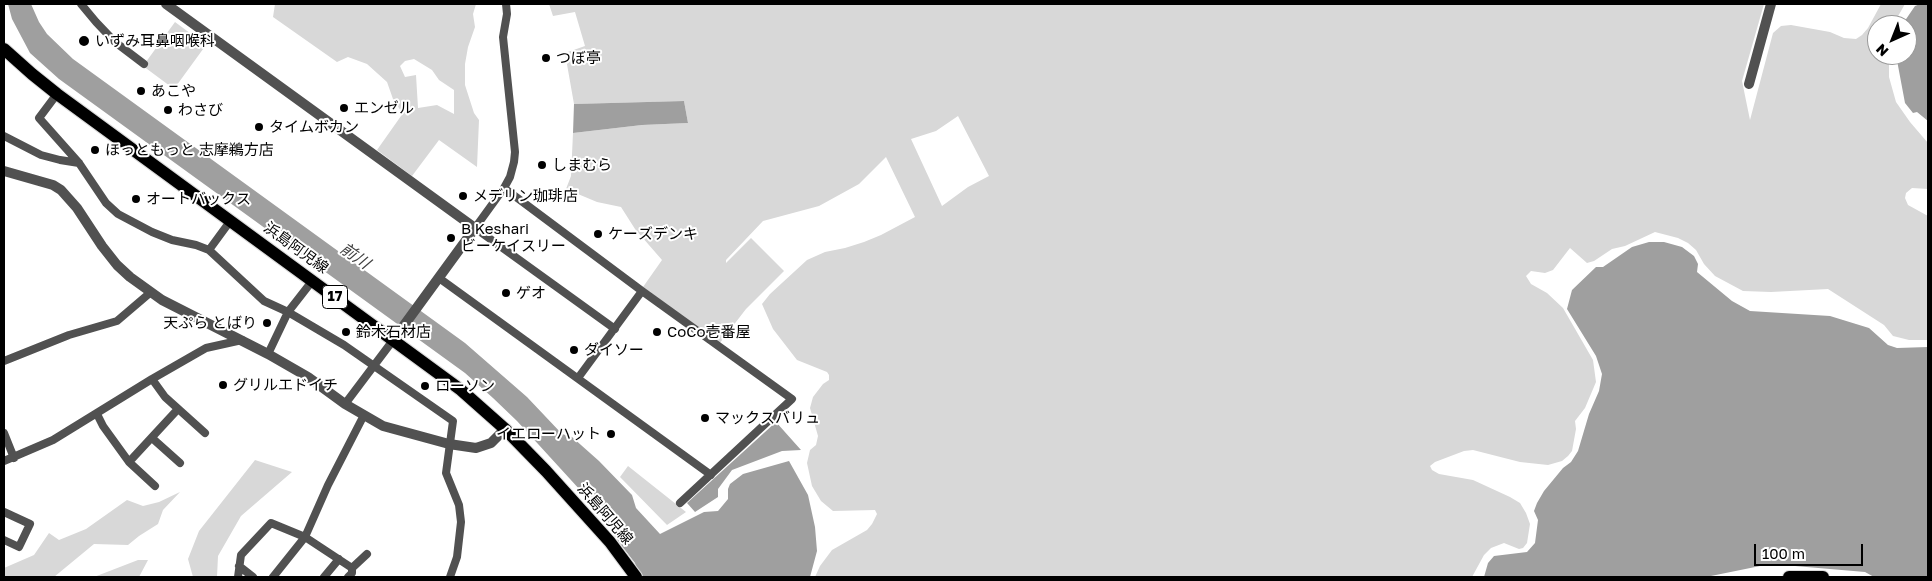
<!DOCTYPE html>
<meta charset="utf-8">
<style>
body{margin:0}
#map{position:relative;width:1932px;height:581px;overflow:hidden;background:#fff;font-family:"Golos Text",sans-serif}
canvas{display:block}
.frame{position:absolute;inset:0;border:5px solid #000;pointer-events:none}
.north{position:absolute;left:1867px;top:15px;width:50px;height:50px;box-sizing:border-box;background:#fff;border:1px solid #999;border-radius:50%;rotate:224deg;font-size:14px;font-weight:700;line-height:20px;text-align:center;color:#000}
.north::after{content:'';display:block;margin:auto;width:18px;height:22px;background:#000;clip-path:polygon(50% 0,100% 100%,50% 72%,0 100%)}
.scale{position:absolute;left:1754px;top:544px;width:109px;height:22px;box-sizing:border-box;border:2px solid #000;border-top:0;padding-left:6px;font-size:15px;line-height:18px;white-space:nowrap;color:#000;-webkit-text-stroke:4px #fff;paint-order:stroke}
</style>
<div id="map">
<canvas width="1932" height="581"></canvas>
<div class="frame"></div>
<div class="north">N</div>
<div class="scale">100 m</div>
</div>
<script>
const g = document.querySelector('canvas').getContext('2d');
g.lineJoin = 'round';
function paint(path, color) { g.fillStyle = color; g.fill(path, 'evenodd'); }
const toPath = rows => new Path2D(rows.map(r => 'M' + r).join(''));
function strokePath(path, color, width, dash) { g.strokeStyle = color; g.lineWidth = width; g.lineCap = dash ? 'butt' : 'round'; g.setLineDash(dash || []); g.stroke(path); }
function label(font, color, halo, rows, align = 'center') {
  g.font = font + ' "Golos Text","Noto Sans JP",sans-serif'; g.lineWidth = 4; g.setLineDash([]); g.textBaseline = 'middle'; g.strokeStyle = halo; g.fillStyle = color; for (const [text, x, y, turn = 0] of rows) {
    g.save(); g.translate(x, y); g.rotate((+turn || 0) * Math.PI / 180); g.textAlign = isNaN(turn) ? turn : align; if (halo) g.strokeText(text, 0, 0); g.fillText(text, 0, 0); g.restore();
  }
}
paint(toPath([
 [275,4,476,4,473,14,475,27,468,47,465,64,465,85,474,113,479,120,477,167,439,140,412,176,377,150,401,116,401,111,393,99,387,82,367,64,348,57,337,62,273,17],
 [414,59,432,70,439,80,454,90,454,114,437,105,418,108,416,75,405,77,400,66,405,61],
 [549,4,1764,4,1742,81,1750,120,1773,33,1781,26,1791,25,1830,32,1844,38,1856,39,1862,35,1868,28,1881,4,1905,4,1893,25,1877,25,1877,55,1889,55,1889,77,1896,102,1910,122,1928,143,1928,189,1912,188,1906,193,1905,198,1908,205,1928,216,1928,340,1909,340,1893,336,1884,325,1828,289,1771,292,1743,291,1715,276,1704,264,1696,250,1688,243,1678,238,1655,232,1625,246,1612,249,1594,261,1587,263,1570,248,1553,270,1545,273,1531,271,1526,276,1531,284,1547,293,1563,308,1593,360,1596,382,1585,408,1575,421,1576,429,1572,451,1568,456,1562,461,1548,465,1520,462,1473,450,1464,451,1435,462,1430,466,1432,470,1439,474,1473,480,1510,497,1520,503,1526,513,1530,524,1527,543,1523,548,1519,549,1504,543,1491,548,1484,555,1472,577,815,577,820,566,832,550,867,530,872,524,877,514,875,510,833,511,821,501,812,486,807,463,810,450,816,445,818,436,810,408,813,397,823,384,829,380,829,375,827,372,797,360,773,329,762,304,770,294,807,260,825,252,845,248,864,242,881,235,915,217,886,157,859,184,819,206,763,221,726,260,726,263,751,238,784,271,746,309,719,344,643,287,662,260,635,229,621,207,597,202,566,189,571,176,573,133,642,125,688,123,684,101,574,104,565,53,585,46,575,12,553,16],
 [958,116,989,176,968,187,942,206,911,139,936,131],
 [175,22,206,45,174,89,143,66],
 [255,460,292,472,241,516,218,556,217,577,193,577,188,559,199,531],
 [628,466,686,512,667,525,620,477],
 [180,492,163,510,158,524,139,536,128,545,94,544,54,577,4,577,4,568,34,555,49,533,59,540,86,529,127,500,143,506,159,502],
 [138,560,148,560,139,577,94,577]
]), '#d8d8d8');
paint(toPath([
 [8,4,31,4,39,22,47,34,73,59,465,343,527,397,562,434,572,437,599,461,632,495,636,508,660,534,704,512,718,511,728,499,728,489,730,484,743,474,789,461,808,495,815,527,817,551,810,577,641,577,638,574,635,563,618,541,602,514,517,421,493,398,465,373,59,79,30,53,12,19],
 [1920,4,1928,4,1928,121,1917,112,1913,113,1905,103,1896,55,1907,55,1907,25,1902,25,1915,6],
 [684,101,688,123,642,125,573,133,574,104],
 [1649,242,1664,242,1682,247,1694,256,1698,264,1697,272,1732,301,1750,311,1830,316,1869,328,1888,345,1897,348,1928,347,1928,577,1874,577,1865,572,1795,566,1765,565,1706,577,1484,577,1488,563,1494,556,1527,552,1535,543,1538,520,1534,511,1537,503,1544,491,1563,468,1571,462,1578,451,1589,414,1599,391,1602,374,1596,356,1567,309,1572,290,1596,267,1603,267,1632,247],
 [776,422,801,450,782,451,732,470,718,489,718,497,695,512,687,503]
]), '#9f9f9f');
const primary = toPath([
 [4,49,32,74,57,94,461,390,505,429,546,471,610,542,636,577],
 [1789,577,1823,577]
]);
strokePath(primary, '#dbdbdb', 14);
strokePath(toPath([
 [81,4,96,22,115,42,144,64],
 [506,4,507,14,503,37,515,152,514,162,510,177,504,188,475,228,615,329],
 [57,94,39,118,79,163,106,203,118,214,152,232,172,240,196,245,209,250,264,301,288,312,344,345,453,421,446,473,459,505,461,522,457,557,450,577],
 [4,136,41,155,60,160,79,163],
 [504,188,642,291,792,399,680,503],
 [209,250,231,220],
 [439,278,711,475],
 [268,354,288,312,313,280],
 [4,361,69,335,117,321,151,292],
 [578,378,642,291],
 [152,379,165,397,205,433],
 [345,404,394,339],
 [97,414,103,426,129,462,155,486],
 [4,433,14,458],
 [152,438,180,463],
 [4,461,53,440,152,379,206,348,242,340],
 [129,462,178,409],
 [4,512,30,524,19,547,4,540],
 [239,566,253,577],
 [238,577,241,555,271,523,305,537,352,568,367,554],
 [273,577,305,537,328,485,364,415],
 [324,577,339,559],
 [348,577,352,573,352,568]
]), '#515151', 8);
strokePath(toPath([
 [166,4,475,228,394,339],
 [1749,84,1771,4],
 [4,171,53,185,61,190,77,208,102,246,117,265,130,277,162,300,268,354,308,377,345,404,383,426,449,444,476,448,491,443,505,429]
]), '#515151', 10);
strokePath(primary, '#000', 12);
for (const [x, y, r, color] of [
 [84,41,6,"#000"],
 [546,58,5,"#000"],
 [141,91,5,"#000"],
 [344,108,5,"#000"],
 [168,110,5,"#000"],
 [259,127,5,"#000"],
 [95,150,5,"#000"],
 [542,165,5,"#000"],
 [463,196,5,"#000"],
 [136,199,5,"#000"],
 [598,234,5,"#000"],
 [451,238,5,"#000"],
 [506,293,5,"#000"],
 [267,323,5,"#000"],
 [346,332,5,"#000"],
 [657,332,5,"#000"],
 [574,350,5,"#000"],
 [223,385,5,"#000"],
 [425,386,5,"#000"],
 [705,418,5,"#000"],
 [611,434,5,"#000"]
]) { const dot = new Path2D(); dot.arc(x, y, r, 0, 2 * Math.PI); g.fillStyle = color; g.fill(dot); strokePath(dot, '#fff', 2); }
for (const [x, y, w] of [
 [335,297,25]
]) { const box = new Path2D(); box.roundRect(x - w / 2, y - 11.5, w, 23, 4); g.fillStyle = '#fff'; g.fill(box); strokePath(box, '#000', 1); }
label('bold 14px', '#000', null, [
 ["17",335,297]
]);
label('15px', '#000', '#fff', [
 ["いずみ耳鼻咽喉科",95,41],
 ["つぼ亭",556,58],
 ["あこや",151,91],
 ["エンゼル",354,108],
 ["わさび",178,110],
 ["タイムボカン",269,127],
 ["ほっともっと 志摩鵜方店",105,150],
 ["しまむら",552,165],
 ["メデリン珈琲店",473,196],
 ["オートバックス",146,199],
 ["B Keshari",461,229],
 ["ビーケイスリー",461,246],
 ["ケーズデンキ",608,234],
 ["ゲオ",516,293],
 ["天ぷら とばり",257,323,"right"],
 ["鈴木石材店",356,332],
 ["CoCo壱番屋",667,332],
 ["ダイソー",584,350],
 ["グリルエドイチ",233,385],
 ["ローソン",435,386],
 ["マックスバリュ",715,418],
 ["イエローハット",601,434,"right"]
], 'left');
label('15px', '#000', '#fff', [
 ["浜島阿児線",296,248,36],
 ["浜島阿児線",605,514,49]
]);
label('italic 16px', '#404040', '#fff', [
 ["前川",355,256,35]
]);
</script>
